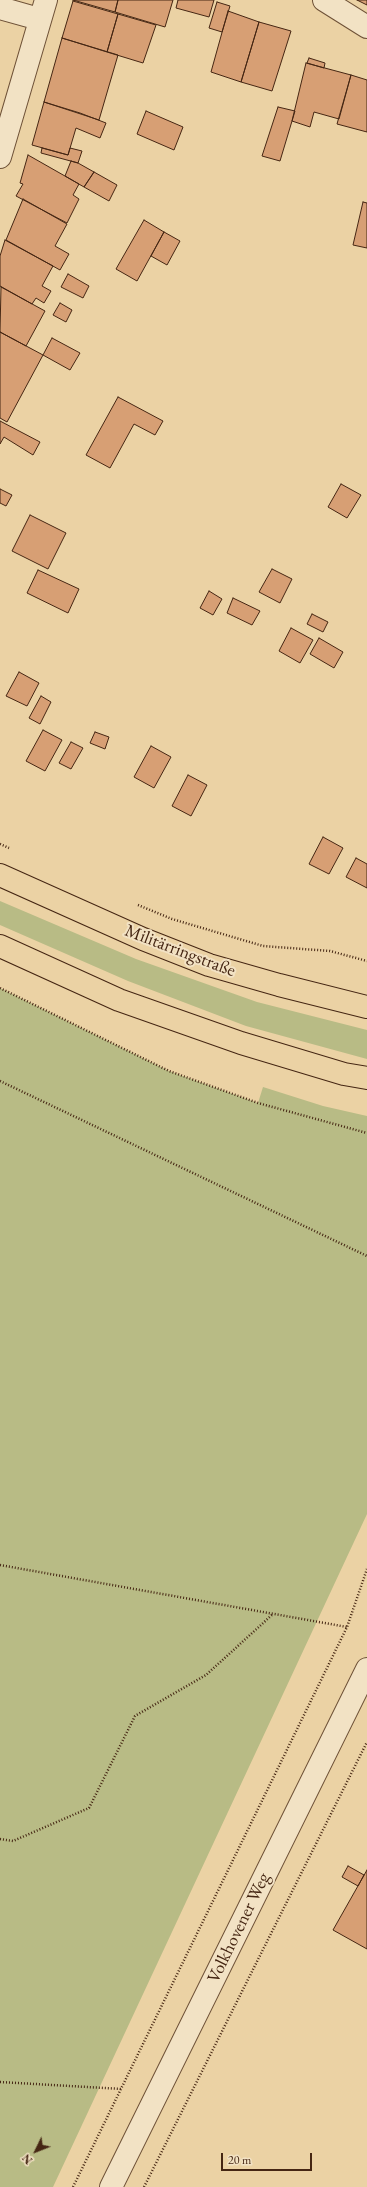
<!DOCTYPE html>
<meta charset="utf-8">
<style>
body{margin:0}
#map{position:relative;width:367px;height:2187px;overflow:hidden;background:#ebd2a4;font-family:"EB Garamond",serif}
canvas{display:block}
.north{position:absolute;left:16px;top:2131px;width:40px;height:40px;-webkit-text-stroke:3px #f2e2c4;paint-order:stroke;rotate:227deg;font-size:11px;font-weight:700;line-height:16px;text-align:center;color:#452613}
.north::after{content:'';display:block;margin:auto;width:14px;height:18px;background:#452613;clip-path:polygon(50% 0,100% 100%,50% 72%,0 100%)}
.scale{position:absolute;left:221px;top:2153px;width:91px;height:18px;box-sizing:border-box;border:2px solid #452613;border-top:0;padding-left:5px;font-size:12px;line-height:14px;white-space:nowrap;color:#452613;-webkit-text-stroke:3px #f2e2c4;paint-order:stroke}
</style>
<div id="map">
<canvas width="367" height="2187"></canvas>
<div class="north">N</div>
<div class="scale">20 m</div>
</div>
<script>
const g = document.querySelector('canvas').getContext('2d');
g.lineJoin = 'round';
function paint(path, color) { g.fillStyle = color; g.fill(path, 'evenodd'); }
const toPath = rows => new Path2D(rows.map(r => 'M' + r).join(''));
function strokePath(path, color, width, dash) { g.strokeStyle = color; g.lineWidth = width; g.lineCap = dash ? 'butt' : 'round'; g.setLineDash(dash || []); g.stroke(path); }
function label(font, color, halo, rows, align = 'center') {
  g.font = font + ' "EB Garamond",serif'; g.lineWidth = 4; g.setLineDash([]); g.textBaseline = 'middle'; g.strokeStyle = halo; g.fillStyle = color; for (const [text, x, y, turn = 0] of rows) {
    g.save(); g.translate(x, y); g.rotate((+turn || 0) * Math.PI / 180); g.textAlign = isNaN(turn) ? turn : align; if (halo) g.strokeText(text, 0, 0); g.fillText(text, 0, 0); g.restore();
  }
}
paint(toPath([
 [0,901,136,959,257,1002,367,1030,367,1059,246,1026,128,981,0,925],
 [0,988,169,1071,258,1103,263,1087,323,1106,367,1116,367,1514,53,2187,0,2187]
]), '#b8bb85');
const building = toPath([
 [73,0,118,0,115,12,73,0],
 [118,0,173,0,165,27,115,12,118,0],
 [178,0,214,0,209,17,176,8,178,0],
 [357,0,367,0,367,5,357,0],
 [73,1,118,14,107,52,62,38,73,1],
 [217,2,230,6,222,32,209,28,217,2],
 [228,11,259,22,241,82,211,72,228,11],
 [118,14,156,25,143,63,107,52,118,14],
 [259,22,291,31,272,91,241,82,259,22],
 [62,38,118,55,99,120,44,102,62,38],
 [309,58,325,63,324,68,307,63,309,58],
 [306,63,351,75,339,119,314,112,310,127,292,121,306,63],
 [351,75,367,80,367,132,337,124,351,75],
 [44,102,80,113,106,123,100,138,76,128,68,155,32,145,44,102],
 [278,107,295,111,280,161,262,156,278,107],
 [146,111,183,127,174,150,137,134,146,111],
 [42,148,68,155,70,148,82,151,78,163,41,153,42,148],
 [28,155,79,184,73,195,79,199,67,223,16,196,23,184,20,183,28,155],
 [71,161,78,163,94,172,84,187,65,176,71,161],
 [94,172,117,185,109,201,84,187,94,172],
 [23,199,67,224,55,246,69,254,60,270,6,240,23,199],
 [363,202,367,203,367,248,353,245,363,202],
 [144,220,164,232,137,281,116,269,144,220],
 [164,232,180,241,167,265,151,256,164,232],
 [5,240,53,266,42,286,51,291,44,303,36,298,32,304,0,286,0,256,5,240],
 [68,274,89,286,83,298,61,287,68,274],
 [1,287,45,311,26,346,0,332,1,287],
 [60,303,72,310,66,322,53,315,60,303],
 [0,332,43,355,7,422,0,418,0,332],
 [52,338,80,353,70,370,43,355,52,338],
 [118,397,163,421,155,435,134,424,110,468,86,455,118,397],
 [0,421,40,442,33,455,4,437,0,444,0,421],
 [341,484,361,495,347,518,328,507,341,484],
 [0,489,12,495,6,506,0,503,0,489],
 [30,515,66,533,48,569,12,551,30,515],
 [272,569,292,579,280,603,259,592,272,569],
 [38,570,79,589,68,613,27,593,38,570],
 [209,591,222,599,213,615,200,608,209,591],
 [233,598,260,611,252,625,227,613,233,598],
 [312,614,328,622,323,632,307,624,312,614],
 [291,628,313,640,300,663,279,651,291,628],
 [319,638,343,652,334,668,310,654,319,638],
 [19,672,39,683,27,706,6,696,19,672],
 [41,696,51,702,40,724,29,718,41,696],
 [43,730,62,740,45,771,26,761,43,730],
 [95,732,109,737,105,749,90,743,95,732],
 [71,742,83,748,71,769,59,763,71,742],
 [151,746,171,757,154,788,134,777,151,746],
 [188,775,207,785,191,816,172,806,188,775],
 [323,837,343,848,329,874,309,864,323,837],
 [356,858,367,864,367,888,346,877,356,858],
 [348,1866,364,1875,358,1886,342,1877,348,1866],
 [367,1870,367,1949,333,1930,367,1870]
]);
paint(building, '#d79f74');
strokePath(building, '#452613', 1);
const minor = toPath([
 [324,0,367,27],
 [0,8,39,19],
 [0,157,46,0],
 [111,2187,367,1669]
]);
const major = toPath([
 [0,875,143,939,209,965,279,985,367,1007],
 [0,946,119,1000,241,1043,344,1074,367,1078]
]);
strokePath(minor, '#6e5137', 24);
strokePath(major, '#452613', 24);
strokePath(toPath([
 [0,844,9,848],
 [138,905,172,919,263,946,330,951,367,961],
 [0,988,169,1071,258,1103,367,1133],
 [0,1081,367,1256],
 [0,1565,347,1627],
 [0,1839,13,1841,89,1808,135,1716,206,1675,273,1614],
 [0,2082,122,2089],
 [73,2187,347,1627,367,1569],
 [144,2187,367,1742]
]), '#452613', 2.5, [1, 2]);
strokePath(minor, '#f2e2c4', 22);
strokePath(major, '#ebd2a4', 22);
label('18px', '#452613', '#f2e2c4', [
 ["Militärringstraße",180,951,21],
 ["Volkhovener Weg",239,1928,-64]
]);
</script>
